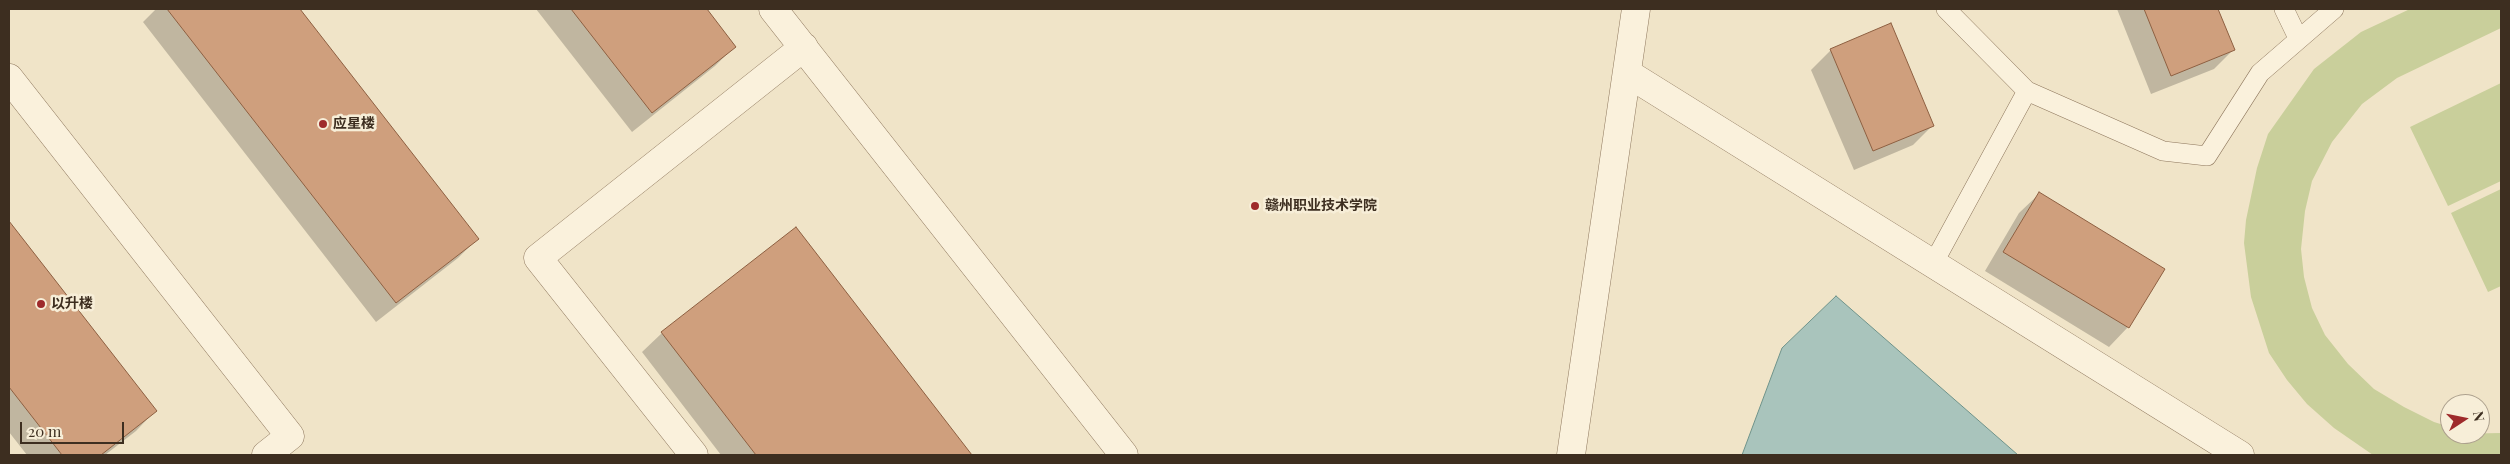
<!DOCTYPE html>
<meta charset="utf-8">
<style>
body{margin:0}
#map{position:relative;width:2510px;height:464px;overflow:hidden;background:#f0e4c8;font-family:"Playfair Display",serif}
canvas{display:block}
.frame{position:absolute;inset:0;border:10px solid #3d2e20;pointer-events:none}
.north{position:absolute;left:2440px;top:394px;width:50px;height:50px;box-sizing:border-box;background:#f7eed8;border:1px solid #ada18e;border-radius:50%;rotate:79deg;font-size:14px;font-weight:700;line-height:20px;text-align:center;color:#3d2e20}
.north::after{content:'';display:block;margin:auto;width:18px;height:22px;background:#9e2a2b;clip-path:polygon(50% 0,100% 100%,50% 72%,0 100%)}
.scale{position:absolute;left:20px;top:422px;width:104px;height:22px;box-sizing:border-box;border:2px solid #3d2e20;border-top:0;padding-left:6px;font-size:15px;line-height:18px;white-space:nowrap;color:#3d2e20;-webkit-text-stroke:4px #f7eed8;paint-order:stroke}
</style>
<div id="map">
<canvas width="2510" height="464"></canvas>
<div class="frame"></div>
<div class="north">N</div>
<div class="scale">20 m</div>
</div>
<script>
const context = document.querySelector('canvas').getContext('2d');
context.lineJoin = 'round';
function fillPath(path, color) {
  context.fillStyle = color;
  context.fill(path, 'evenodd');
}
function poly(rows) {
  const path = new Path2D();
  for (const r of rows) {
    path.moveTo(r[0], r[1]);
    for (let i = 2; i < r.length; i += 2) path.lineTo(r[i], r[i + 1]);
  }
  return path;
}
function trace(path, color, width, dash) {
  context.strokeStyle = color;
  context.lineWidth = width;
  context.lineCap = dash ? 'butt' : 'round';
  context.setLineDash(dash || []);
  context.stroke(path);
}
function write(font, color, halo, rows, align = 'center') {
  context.font = font + ' "Playfair Display","Noto Sans SC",serif';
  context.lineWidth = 5;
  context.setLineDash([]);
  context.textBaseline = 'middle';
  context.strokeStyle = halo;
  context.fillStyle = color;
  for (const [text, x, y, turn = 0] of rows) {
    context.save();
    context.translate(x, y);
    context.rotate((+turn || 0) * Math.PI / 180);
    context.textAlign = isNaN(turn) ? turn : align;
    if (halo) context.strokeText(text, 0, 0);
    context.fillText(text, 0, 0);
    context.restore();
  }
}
const green = poly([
 [2410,9,2501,9,2501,28,2397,78,2362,104,2332,142,2312,181,2305,211,2301,249,2304,277,2312,308,2325,335,2348,364,2374,389,2404,407,2434,422,2450,427,2450,434,2501,433,2501,455,2373,455,2334,428,2307,404,2287,380,2269,353,2251,297,2244,243,2246,220,2257,168,2268,134,2314,69,2361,32],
 [2501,83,2501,181,2448,206,2410,127],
 [2501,189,2501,286,2488,292,2451,213]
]);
const water = poly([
 [1836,296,2018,455,1742,455,1782,348,1836,296]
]);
const shadow = poly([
 [156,9,298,9,477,239,458,258,376,322,143,22],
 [536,9,705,9,735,46,715,66,632,132],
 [2117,9,2217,9,2233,50,2214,69,2151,94],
 [1831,50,1933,125,1913,145,1854,170,1811,70],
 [2039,194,2128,327,2109,347,1985,271,2019,213],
 [9,223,155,411,136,431,105,455,27,455,9,432],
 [796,229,971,455,721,455,642,352,662,333]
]);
const building = poly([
 [167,9,300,9,479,239,396,303,167,9],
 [571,9,707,9,736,47,652,113,571,9],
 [2144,9,2218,9,2235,50,2171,76,2144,9],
 [1891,23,1934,126,1873,151,1830,49,1891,23],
 [2039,192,2165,269,2129,328,2003,252,2039,192],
 [9,221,157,411,101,455,62,455,9,387,9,221],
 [796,227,972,455,756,455,661,332,796,227]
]);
const service = poly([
 [1946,9,2027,91,2163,151,2207,156,2260,73,2334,9],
 [2284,9,2298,38],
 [1933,264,2027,91]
]);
const minor = poly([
 [773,9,1124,455],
 [1627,73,2240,455],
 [9,78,290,436,266,455],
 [694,455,538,258,804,47],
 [1571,455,1636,9]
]);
const markers = [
 [323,124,5,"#9e2a2b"],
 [1255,206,5,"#9e2a2b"],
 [41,304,5,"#9e2a2b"]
];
const poiNames = [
 ["应星楼",333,124],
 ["赣州职业技术学院",1265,206],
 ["以升楼",51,304]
];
fillPath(green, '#c9cf9b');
fillPath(water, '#a9c4bc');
trace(water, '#6f938a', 1);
fillPath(shadow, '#0003');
fillPath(building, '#cf9f7d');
trace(building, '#8d5f41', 1);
trace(service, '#8d765c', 20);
trace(minor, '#8d765c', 29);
trace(service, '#faf1dc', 19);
trace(minor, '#faf1dc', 28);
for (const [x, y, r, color] of markers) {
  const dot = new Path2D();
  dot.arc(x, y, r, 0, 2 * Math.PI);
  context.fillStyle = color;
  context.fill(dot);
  trace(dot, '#f7eed8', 2);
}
write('bold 14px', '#3d2e20', '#f7eed8', poiNames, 'left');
</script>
